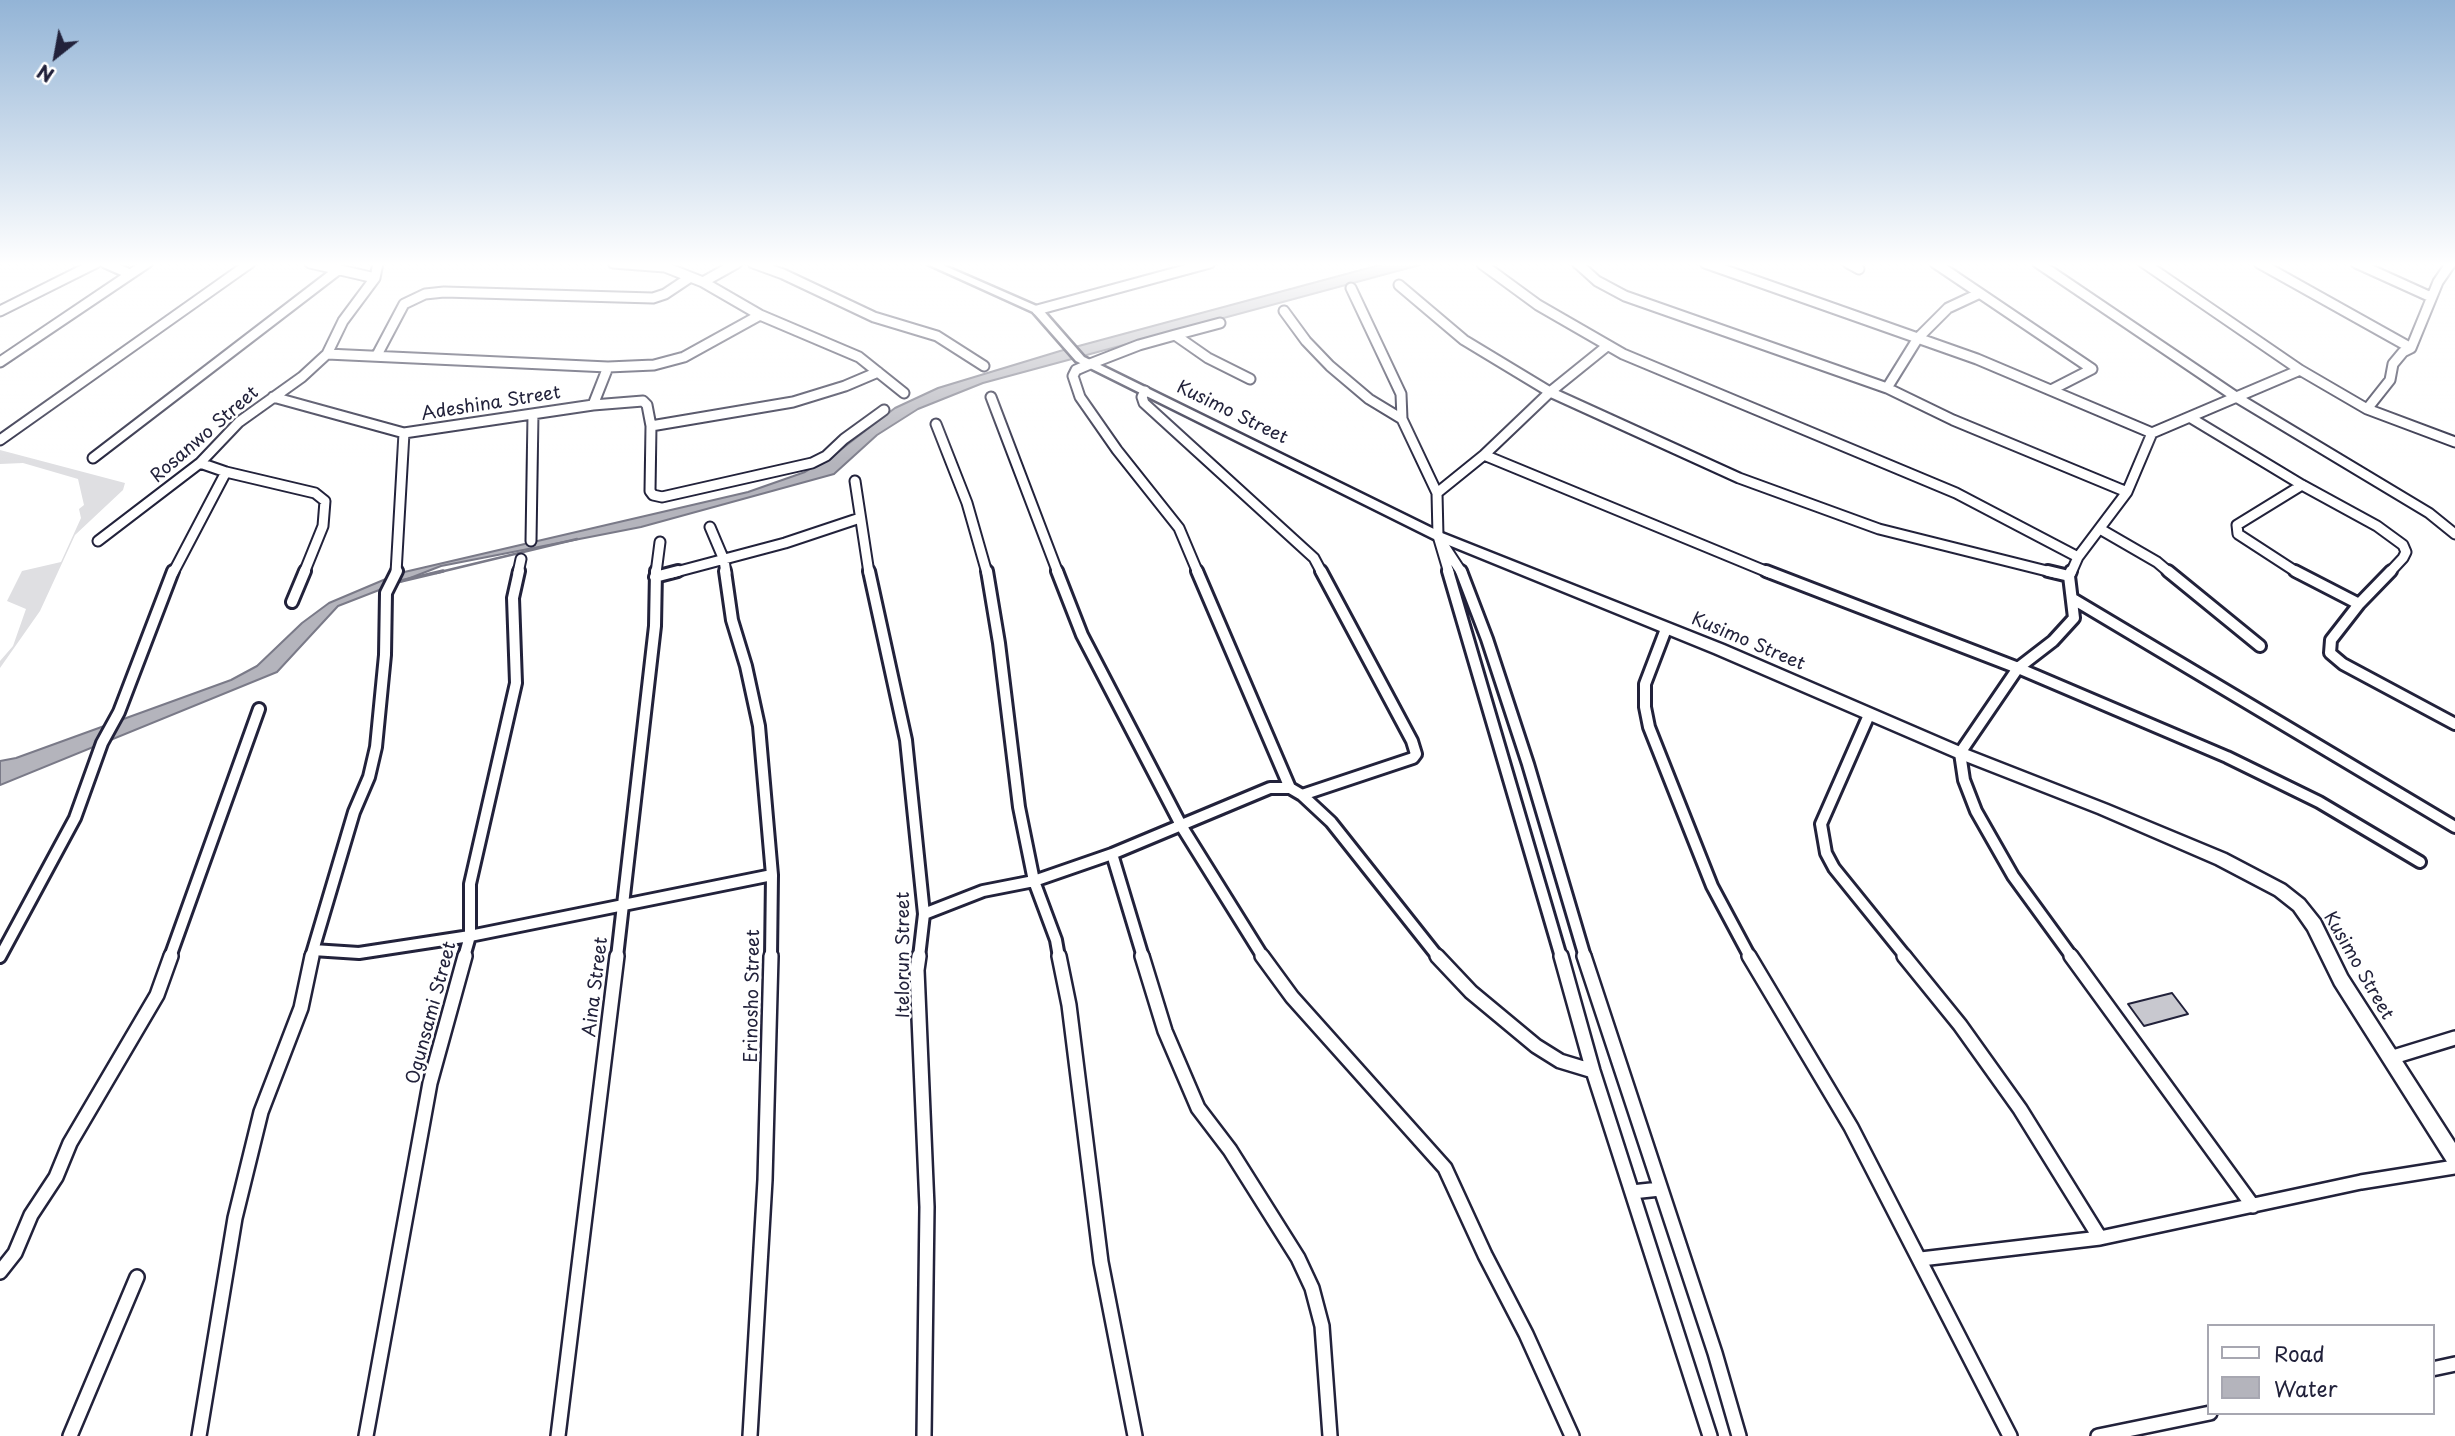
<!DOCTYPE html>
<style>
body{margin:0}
#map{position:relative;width:2455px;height:1436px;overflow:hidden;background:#fff;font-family:"Playpen Sans",sans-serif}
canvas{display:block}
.legend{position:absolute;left:2207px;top:1324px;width:228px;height:91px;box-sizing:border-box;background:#fff;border:2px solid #a7a7b1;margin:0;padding:9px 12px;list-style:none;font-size:21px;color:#22223b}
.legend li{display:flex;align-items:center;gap:14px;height:35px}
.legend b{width:35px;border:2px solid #a7a7b1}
.north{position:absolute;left:21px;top:21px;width:70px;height:70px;-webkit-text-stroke:5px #fff;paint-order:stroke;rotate:211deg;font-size:19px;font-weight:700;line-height:28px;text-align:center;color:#22223b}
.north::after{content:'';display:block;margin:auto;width:24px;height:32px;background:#22223b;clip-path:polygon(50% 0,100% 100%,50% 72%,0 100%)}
</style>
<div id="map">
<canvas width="2455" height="1436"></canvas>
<ul class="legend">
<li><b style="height:9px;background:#fff"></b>Road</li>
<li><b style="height:19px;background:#b4b4bc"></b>Water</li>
</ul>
<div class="north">N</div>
</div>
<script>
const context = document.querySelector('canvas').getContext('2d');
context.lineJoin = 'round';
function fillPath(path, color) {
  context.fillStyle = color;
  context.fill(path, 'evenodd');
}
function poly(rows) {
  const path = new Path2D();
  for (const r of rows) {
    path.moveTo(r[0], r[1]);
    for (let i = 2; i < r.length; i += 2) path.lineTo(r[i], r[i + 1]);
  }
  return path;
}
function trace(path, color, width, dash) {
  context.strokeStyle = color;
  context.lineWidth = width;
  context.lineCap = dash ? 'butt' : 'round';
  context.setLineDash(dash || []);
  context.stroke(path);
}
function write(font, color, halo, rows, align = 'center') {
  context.font = font + ' "Playpen Sans",sans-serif';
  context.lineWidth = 5;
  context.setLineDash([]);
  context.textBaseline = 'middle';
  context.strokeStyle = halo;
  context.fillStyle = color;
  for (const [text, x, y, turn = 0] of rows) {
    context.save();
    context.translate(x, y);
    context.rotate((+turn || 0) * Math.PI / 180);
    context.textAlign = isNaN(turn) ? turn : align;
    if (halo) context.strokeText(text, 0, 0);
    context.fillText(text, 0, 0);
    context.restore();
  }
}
const green = poly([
 [0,450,125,483,123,490,75,535,40,611,0,668,0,661,13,646,26,609,7,601,22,571,61,562,81,518,79,509,84,505,78,479,23,463,0,464]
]);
const water = poly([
 [1387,263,1427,263,983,383,918,409,877,435,834,474,641,527,441,566,338,606,277,672,0,785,0,761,16,758,231,680,257,666,302,623,329,603,400,573,748,492,805,472,835,454,895,408,938,388,1060,351,1387,263]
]);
const streamFar1 = poly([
 [436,573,577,539]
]);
const stream = poly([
 [401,581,443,571]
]);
const building = poly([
 [2172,993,2188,1014,2144,1026,2128,1004,2172,993]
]);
const minorFar2 = poly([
 [105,263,130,274],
 [310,263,375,278],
 [613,263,665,267,703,282,760,315,859,357,904,393],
 [753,263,783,274,874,317,937,336,984,366],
 [1577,263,1597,281,1625,296,1887,388,1953,420,2127,492],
 [1705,263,1977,359,2152,433],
 [1848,263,1859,269],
 [1935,263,2092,369,2051,390],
 [2038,263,2236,397,2429,513,2455,534],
 [2144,263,2300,370,2367,409,2455,442],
 [2259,263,2411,348],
 [2356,263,2431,297],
 [1482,264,1538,305,1623,354,1956,493,2078,557],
 [703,282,737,263],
 [1399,285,1464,340,1550,392,1739,478,1879,529,2055,573],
 [1351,288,1401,394,1402,419,1437,493,1438,536,1449,573],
 [1037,310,1210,263],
 [0,311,96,263],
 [1284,311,1306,341,1330,366,1369,399,1402,419],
 [1175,335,1220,323],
 [327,354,608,367,654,365,684,357,760,315],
 [377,355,404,304,425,294,444,292,653,298,665,294,689,278],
 [0,362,147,263],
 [1887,388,1918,338,1948,308,1978,294],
 [1145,391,1142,397,1144,403,1314,558,1322,573],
 [273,397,404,433,593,405,643,401,647,405,651,426,650,491,653,495,662,497,812,463,826,456,844,439,884,410],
 [991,397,1058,573],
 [593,405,608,367],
 [2367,409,2390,380,2393,364,2403,352,2411,348,2438,282,2451,263],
 [2191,418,2302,485,2377,526,2403,545,2406,552,2403,558,2389,573],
 [936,424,967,503,987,573],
 [651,426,793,402,845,386,878,372],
 [0,440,250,263],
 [1484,455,1770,573],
 [93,458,338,270],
 [200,463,226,472,315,493,325,501,323,526,304,573],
 [855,481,869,573],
 [1437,493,1484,455,1550,392,1607,346],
 [710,527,724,560,726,573],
 [2100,529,2157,562,2170,573],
 [98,541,200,463,239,422,302,377,327,354,343,321,375,278,378,263],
 [531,541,533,414],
 [1443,544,1462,573],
 [173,573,226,472],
 [396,573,404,433],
 [518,573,521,559],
 [656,573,660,542],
 [672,573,785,543,860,518],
 [1198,573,1179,528,1117,450,1080,397,1073,376,1076,370,1090,364,1139,345,1175,335,1208,358,1250,379],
 [2071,573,2078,557,2127,492,2152,433,2300,370],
 [2298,573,2238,534,2237,525,2302,485]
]);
const minorFar1 = poly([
 [725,571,732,620,746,666,759,726,772,875,771,957],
 [869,571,906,740,924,914,919,957],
 [987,571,999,643,1019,807,1034,881,1056,940,1059,957],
 [1057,571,1082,635,1182,827,1263,957],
 [1197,571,1290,788,1302,795,1331,822,1438,957],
 [1448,571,1561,957],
 [1461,571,1487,639,1528,764,1585,957],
 [1766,571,2018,668,2227,757,2319,802,2420,862],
 [2048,571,2069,576],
 [2071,571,2069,576,2074,618,2053,641,2018,668,1960,753,1964,780,1976,811,2013,876,2072,957],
 [2168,571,2260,646],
 [2295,571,2359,604],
 [2391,571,2359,604,2331,640,2330,653,2343,664,2455,724],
 [655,577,678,571],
 [2073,599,2455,827],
 [292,602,305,571],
 [1666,629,1645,684,1645,707,1649,727,1712,886,1750,957],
 [1869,715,1821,824,1826,853,1834,868,1906,957],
 [1302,795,1413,758,1416,754,1412,741,1321,571],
 [1112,854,1143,957],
 [924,914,983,891,1034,881,1112,854,1270,788,1290,788],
 [313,950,359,953,470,936,772,875],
 [0,957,75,818,102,743,119,712,173,571],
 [170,957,259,709],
 [311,957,354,812,369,777,376,747,385,655,386,593,397,571],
 [464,957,470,936,470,884,516,683,513,598,519,571],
 [617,957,655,626,656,571]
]);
const minor = poly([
 [919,956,917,970,927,1207,924,1436],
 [1059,956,1069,1005,1101,1262,1135,1436],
 [1142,956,1165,1031,1198,1108,1230,1150,1298,1258,1312,1288,1322,1326,1330,1436],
 [1262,956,1292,997,1445,1168,1485,1255,1526,1334,1572,1436],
 [1437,956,1471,992,1536,1046,1560,1061,1593,1071],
 [1561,956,1593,1071,1710,1436],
 [1584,956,1715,1353,1739,1436],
 [1749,956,1851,1127,2010,1436],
 [1904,956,1960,1025,2020,1109,2100,1238],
 [2071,956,2253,1206],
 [2390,1058,2455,1038],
 [1632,1192,1660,1189],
 [1921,1259,2100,1238,2361,1182,2455,1167],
 [0,1272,15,1253,31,1215,56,1177,70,1143,157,995,171,956],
 [2432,1369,2455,1364],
 [70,1436,137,1277],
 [199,1436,235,1218,261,1112,301,1008,312,956],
 [366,1436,430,1083,465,956],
 [558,1436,617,956],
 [750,1436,765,1180,771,956],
 [2098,1436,2210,1413]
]);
const tertiary = poly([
 [925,263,938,263,1041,308,1084,357,1442,533,1724,645,1965,749,2108,805,2226,854,2285,885,2304,900,2320,920,2347,975,2455,1143,2455,1168,2449,1165,2335,985,2308,930,2294,910,2275,895,2216,864,2098,813,1955,757,1714,653,1434,539,1076,361,1033,312,925,263]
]);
const streetNames = [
 ["Adeshina Street",491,404,-9],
 ["Kusimo Street",1232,413,26],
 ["Rosanwo Street",205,435,-41],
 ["Kusimo Street",1748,642,23],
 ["Itelorun Street",904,955,-90],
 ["Kusimo Street",2358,966,60],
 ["Aina Street",596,987,-83],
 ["Erinosho Street",753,996,-89],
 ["Ogunsami Street",432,1013,-75]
];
fillPath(green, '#dfdfe2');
fillPath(water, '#b4b4bc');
trace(water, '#7a7a88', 2);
trace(streamFar1, '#7a7a88', 2.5);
trace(stream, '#7a7a88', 3.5);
fillPath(building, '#c8c8cf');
trace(building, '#22223b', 2);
trace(minorFar2, '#22223b', 13);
trace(minorFar1, '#22223b', 16);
trace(minor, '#22223b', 18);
trace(tertiary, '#22223b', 5);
trace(minorFar2, '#fff', 9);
trace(minorFar1, '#fff', 10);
trace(minor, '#fff', 13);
fillPath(tertiary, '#fff');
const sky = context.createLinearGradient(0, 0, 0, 464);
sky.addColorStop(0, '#93b4d6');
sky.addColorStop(0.57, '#fff');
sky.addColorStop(1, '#ffffff00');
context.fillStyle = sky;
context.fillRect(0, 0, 2455, 464);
write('18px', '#22223b', '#fff', streetNames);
</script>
